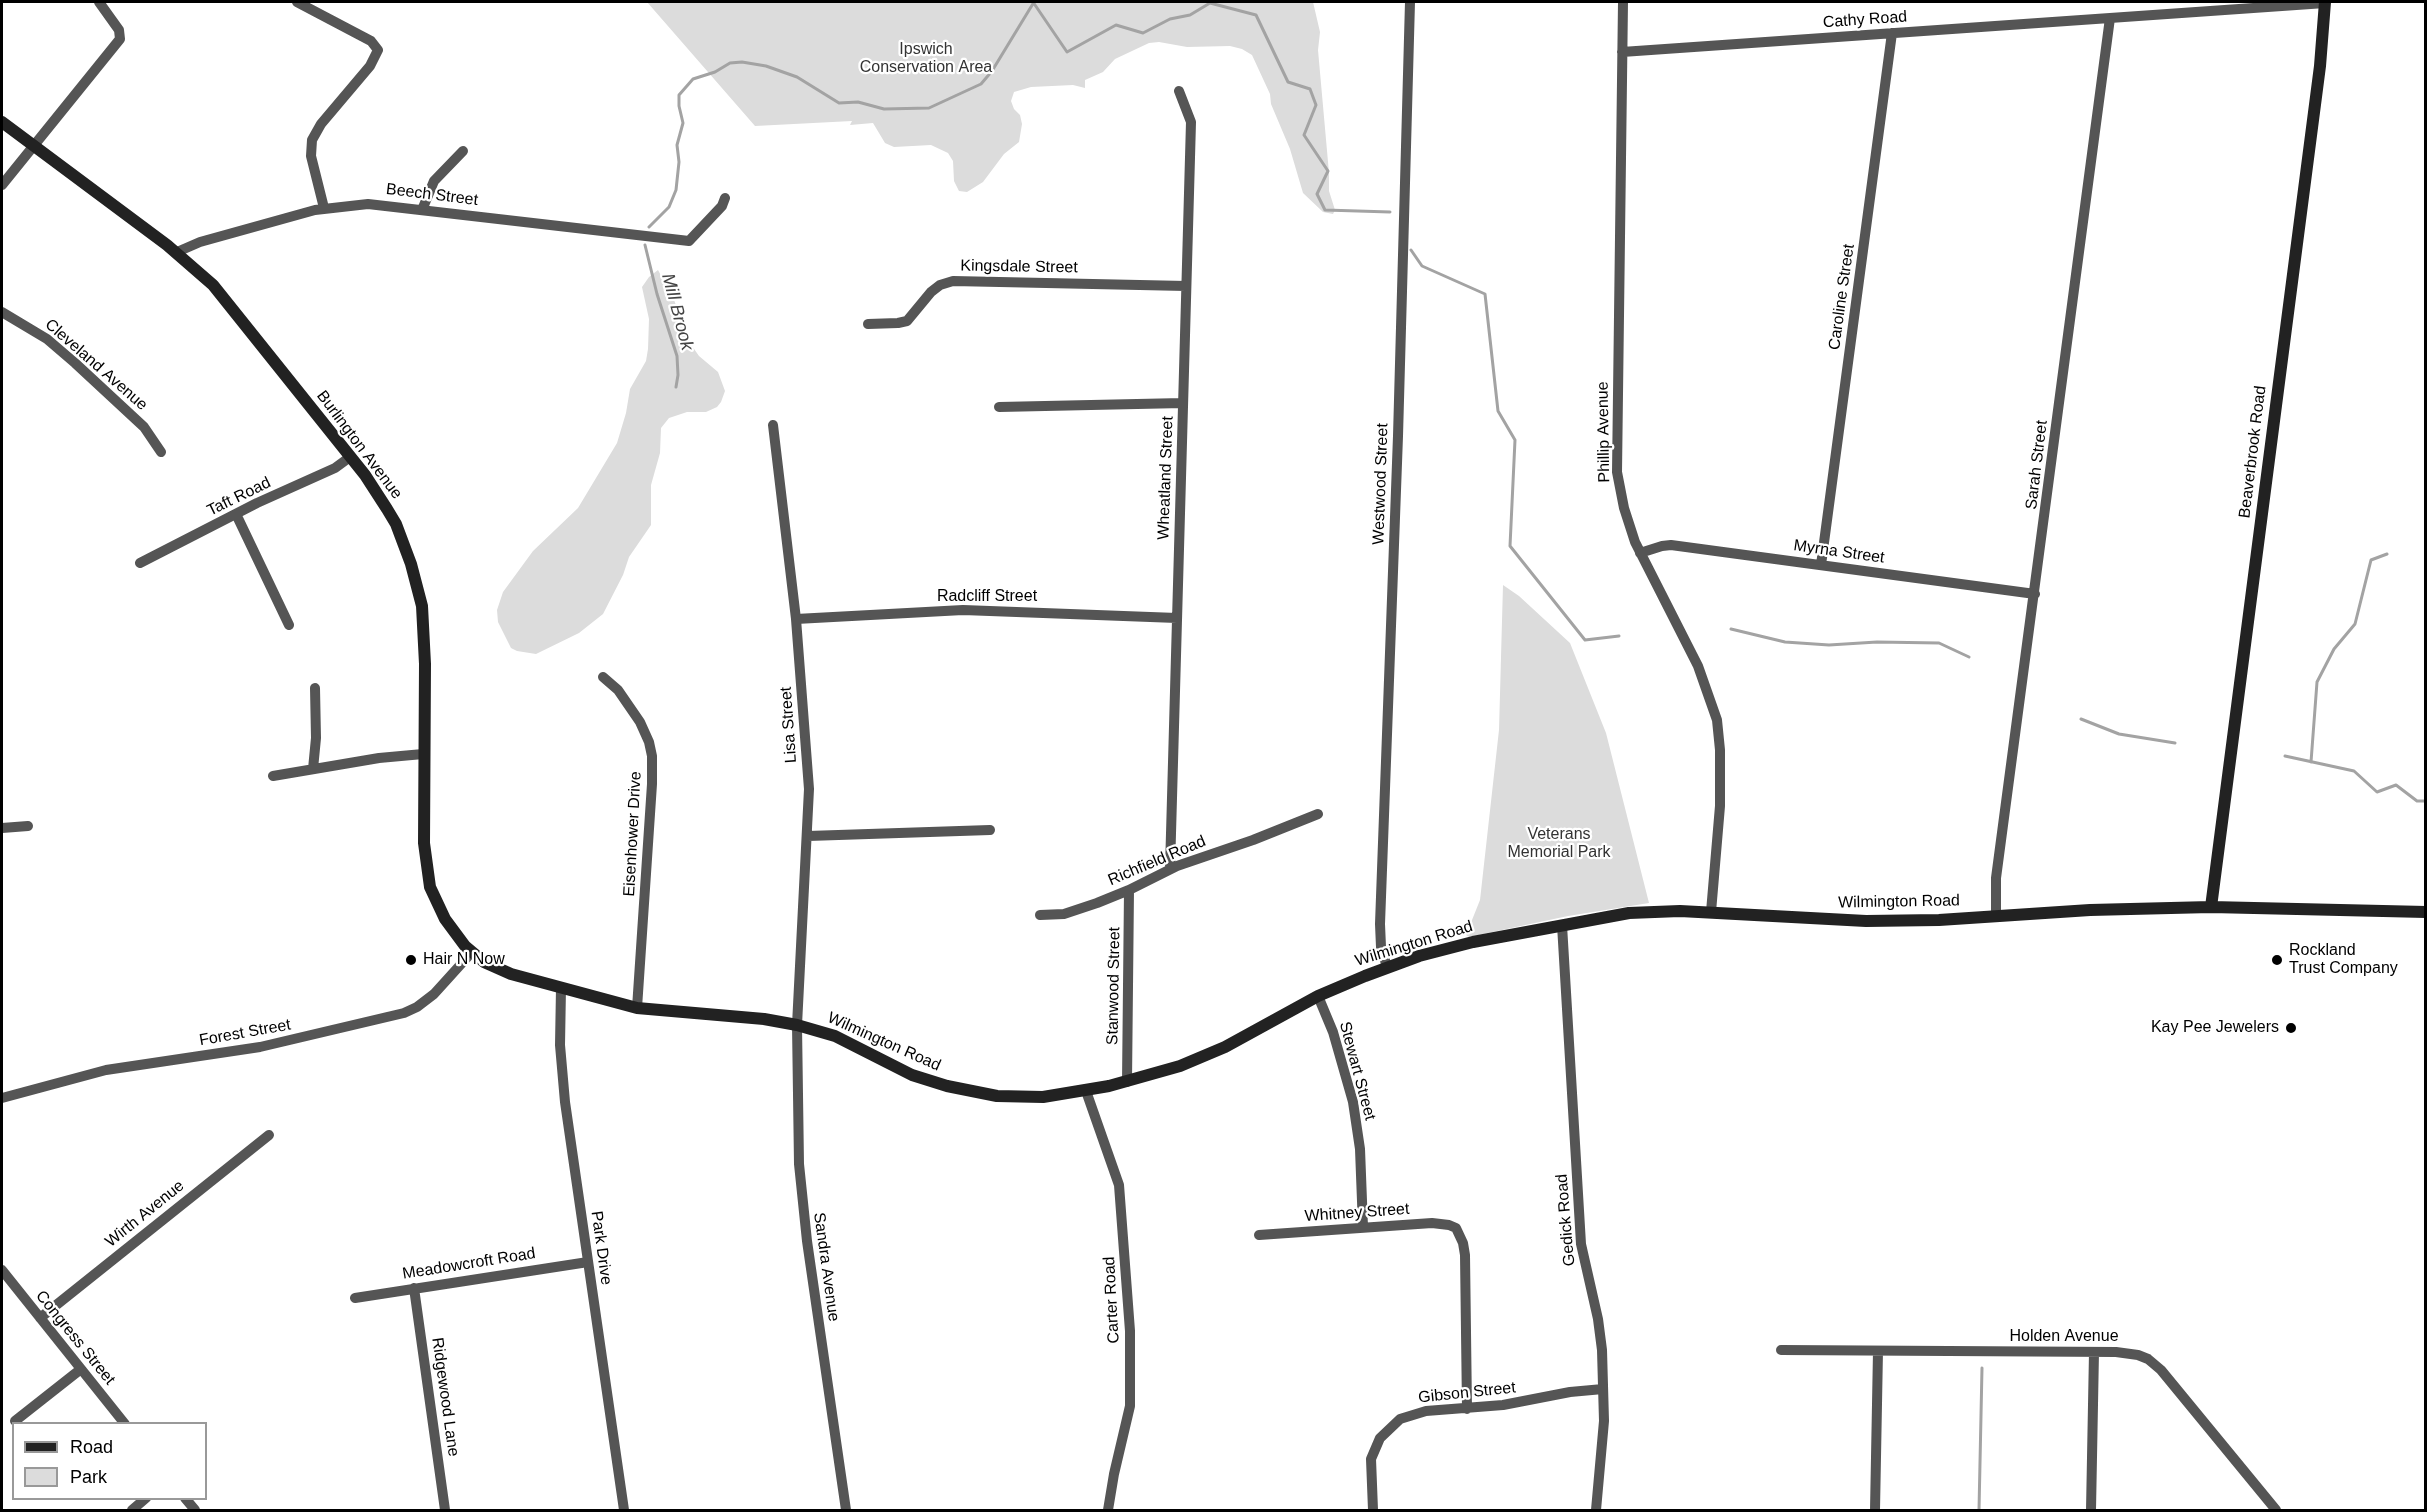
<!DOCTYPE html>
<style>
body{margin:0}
#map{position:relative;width:2427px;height:1512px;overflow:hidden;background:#fff;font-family:Helvetica,sans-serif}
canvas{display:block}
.frame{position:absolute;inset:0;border:3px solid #000;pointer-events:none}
.legend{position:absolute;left:12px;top:1422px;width:195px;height:78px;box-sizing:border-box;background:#fff;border:2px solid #999;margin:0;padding:8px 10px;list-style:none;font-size:18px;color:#000}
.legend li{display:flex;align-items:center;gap:12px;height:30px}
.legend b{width:30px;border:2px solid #999}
</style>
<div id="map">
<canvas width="2427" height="1512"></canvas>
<div class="frame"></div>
<ul class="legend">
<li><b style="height:8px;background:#222"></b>Road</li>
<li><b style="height:16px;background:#dcdcdc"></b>Park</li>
</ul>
</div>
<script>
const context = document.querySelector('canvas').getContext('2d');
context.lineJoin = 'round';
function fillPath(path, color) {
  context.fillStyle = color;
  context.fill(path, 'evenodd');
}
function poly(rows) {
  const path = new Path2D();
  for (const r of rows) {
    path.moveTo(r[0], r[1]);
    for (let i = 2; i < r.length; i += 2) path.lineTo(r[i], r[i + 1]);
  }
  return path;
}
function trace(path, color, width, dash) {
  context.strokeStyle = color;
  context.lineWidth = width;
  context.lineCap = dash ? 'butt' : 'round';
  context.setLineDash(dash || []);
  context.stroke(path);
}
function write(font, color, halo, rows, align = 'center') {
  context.font = font + ' Helvetica,sans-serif';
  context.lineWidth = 4.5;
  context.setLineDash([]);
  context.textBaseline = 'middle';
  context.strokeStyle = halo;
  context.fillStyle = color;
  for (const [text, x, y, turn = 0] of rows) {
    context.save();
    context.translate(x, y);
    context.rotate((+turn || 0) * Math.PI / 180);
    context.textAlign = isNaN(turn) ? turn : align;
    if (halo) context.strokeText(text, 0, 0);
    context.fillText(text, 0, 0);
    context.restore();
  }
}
const green = poly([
 [647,2,1313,2,1320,32,1318,50,1329,173,1329,191,1335,210,1333,214,1323,212,1303,193,1290,149,1271,104,1270,94,1252,55,1242,49,1230,46,1187,47,1159,42,1149,43,1115,59,1103,72,1085,80,1085,88,1073,85,1031,87,1014,92,1011,101,1014,109,1020,115,1022,124,1019,142,1004,154,983,182,967,192,959,191,954,181,953,161,948,153,931,145,894,147,885,143,873,123,850,125,852,121,755,126],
 [658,270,674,300,692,346,699,356,718,372,725,391,721,402,717,407,706,412,687,412,669,418,661,428,660,453,651,485,651,525,629,557,623,575,603,614,579,633,536,654,517,651,511,648,498,622,497,610,503,592,533,551,578,508,617,443,626,413,630,389,646,361,648,349,649,319,642,287,649,277],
 [1503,585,1519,596,1570,643,1606,733,1649,903,1568,916,1469,937,1466,935,1480,900,1499,730]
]);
const stream = poly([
 [1033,2,1067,52,1116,25,1143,33,1170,19,1190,15,1210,3,1256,15,1288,82,1310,89,1316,105,1304,135,1328,171,1317,194,1325,210,1390,212],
 [649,227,669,207,676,190,679,162,677,145,683,123,679,106,679,95,693,79,715,72,730,63,742,62,766,66,797,77,839,103,858,102,884,109,929,108,981,84,992,71,1034,2],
 [645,245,657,294,677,356,678,375,676,387],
 [1411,250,1422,266,1485,294,1498,411,1515,440,1510,546,1585,640,1619,636],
 [1731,629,1785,642,1829,645,1877,642,1939,643,1969,657],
 [2081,719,2119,734,2175,743],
 [2285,756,2354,771,2377,792,2396,785,2417,801,2426,801],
 [2311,762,2317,682,2334,649,2355,624,2371,560,2387,554],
 [1979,1510,1982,1368]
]);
const street = poly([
 [297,2,371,41,378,50,370,66,321,124,312,140,311,156,324,208],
 [1623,2,1617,472,1624,508,1635,542,1698,666,1717,720,1720,750,1720,806,1711,912],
 [1622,52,2325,3],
 [2,185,120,39,119,30,99,2],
 [422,210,434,181,463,151],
 [177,252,200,242,315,210,368,204,689,241,722,206,725,198],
 [2,312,47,339,75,363,144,427,161,452],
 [868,324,898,323,907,321,931,292,940,285,953,281,1186,286],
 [999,407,1183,403],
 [773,425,796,619,809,789,797,1025,799,1164,807,1241,846,1510],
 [236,514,289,625],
 [1640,553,1662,546,1671,545,2035,594],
 [140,563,257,503,335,468,350,457],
 [1821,565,1892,33],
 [796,619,963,610,1177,618],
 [603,677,618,690,640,722,649,742,652,756,652,784,637,1008],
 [313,769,316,738,315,688],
 [273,776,379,758,423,754],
 [2,828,28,826],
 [808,836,990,830],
 [1170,869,1191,122,1179,91],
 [1040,915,1064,914,1097,903,1129,890,1177,866,1253,840,1318,814],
 [1996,916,1996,878,2110,18],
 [1562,925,1581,1244,1598,1319,1602,1350,1604,1421,1596,1510],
 [1387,967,1381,947,1380,924,1398,436,1410,2],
 [561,988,560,1045,565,1102,624,1510],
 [1318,996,1333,1032,1353,1102,1360,1149,1363,1227],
 [1127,1082,1129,890],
 [1086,1091,1119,1185,1130,1331,1130,1406,1114,1474,1108,1510],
 [2,1098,106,1070,260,1047,404,1013,417,1007,434,994,472,952],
 [1259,1235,1432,1223,1449,1225,1456,1228,1463,1243,1465,1255,1467,1409],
 [2,1270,125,1424],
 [414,1288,445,1510],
 [355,1298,588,1262],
 [40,1318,269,1135],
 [1781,1350,2116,1352,2138,1355,2148,1359,2161,1370,2276,1510],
 [15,1421,81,1369],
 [185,1498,195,1510],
 [132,1510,146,1498],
 [1373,1510,1371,1459,1380,1438,1400,1419,1426,1411,1503,1405,1570,1392,1603,1389],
 [1875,1510,1878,1351],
 [2091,1510,2094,1352]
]);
const secondary = poly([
 [2,122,167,245,213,285,365,475,387,509,396,524,411,564,422,606,425,664,424,843,430,887,445,919,465,946,484,962,511,974,637,1008,764,1019,797,1025,835,1036,912,1075,947,1086,997,1096,1043,1097,1109,1086,1180,1066,1225,1047,1318,996,1365,976,1419,956,1473,942,1629,913,1680,911,1866,921,1939,920,2090,910,2211,907,2426,912],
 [2211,907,2320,66,2325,2]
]);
const markers = [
 [411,960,6,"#000"],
 [2277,960,6,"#000"],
 [2291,1028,6,"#000"]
];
const streetNames = [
 ["Cathy Road",1865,20,-4],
 ["Beech Street",432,195,7],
 ["Kingsdale Street",1019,267,1],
 ["Caroline Street",1842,297,-82],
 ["Cleveland Avenue",96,365,41],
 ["Phillip Avenue",1604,432,-91],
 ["Burlington Avenue",359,445,53],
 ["Beaverbrook Road",2253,452,-83],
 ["Sarah Street",2037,465,-83],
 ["Wheatland Street",1166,478,-88],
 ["Westwood Street",1381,484,-88],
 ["Taft Road",239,497,-26],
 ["Myrna Street",1839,552,8],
 ["Radcliff Street",987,597],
 ["Lisa Street",789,725,-94],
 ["Eisenhower Drive",633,834,-87],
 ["Richfield Road",1157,861,-23],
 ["Wilmington Road",1899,902,-1],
 ["Wilmington Road",1414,944,-17],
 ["Stanwood Street",1114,986,-89],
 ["Forest Street",245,1033,-10],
 ["Wilmington Road",884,1042,24],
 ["Stewart Street",1357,1071,75],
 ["Whitney Street",1357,1213,-4],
 ["Wirth Avenue",145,1214,-39],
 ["Gedick Road",1566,1220,-95],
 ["Park Drive",601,1248,82],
 ["Meadowcroft Road",469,1264,-9],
 ["Sandra Avenue",826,1267,82],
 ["Carter Road",1112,1300,-93],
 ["Holden Avenue",2064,1337],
 ["Congress Street",75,1338,51],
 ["Gibson Street",1467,1393,-6],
 ["Ridgewood Lane",445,1397,82]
];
const parkNames = [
 ["Ipswich",926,50],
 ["Conservation Area",926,68],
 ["Veterans",1559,835],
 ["Memorial Park",1559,853]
];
const poiNames = [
 ["Rockland",2289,951],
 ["Trust Company",2289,969],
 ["Hair N Now",423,960],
 ["Kay Pee Jewelers",2279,1028,"right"]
];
const waterNames = [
 ["Mill Brook",677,312,75]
];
fillPath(green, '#dcdcdc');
trace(stream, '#a3a3a3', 3);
trace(street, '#555', 10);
trace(secondary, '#222', 12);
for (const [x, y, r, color] of markers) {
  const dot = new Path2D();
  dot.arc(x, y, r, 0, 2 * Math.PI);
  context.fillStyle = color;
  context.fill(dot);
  trace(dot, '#fff', 2);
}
write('16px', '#000', '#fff', streetNames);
write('16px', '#333', '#fff', parkNames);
write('16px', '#000', '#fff', poiNames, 'left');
write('italic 18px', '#444', '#fff', waterNames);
</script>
